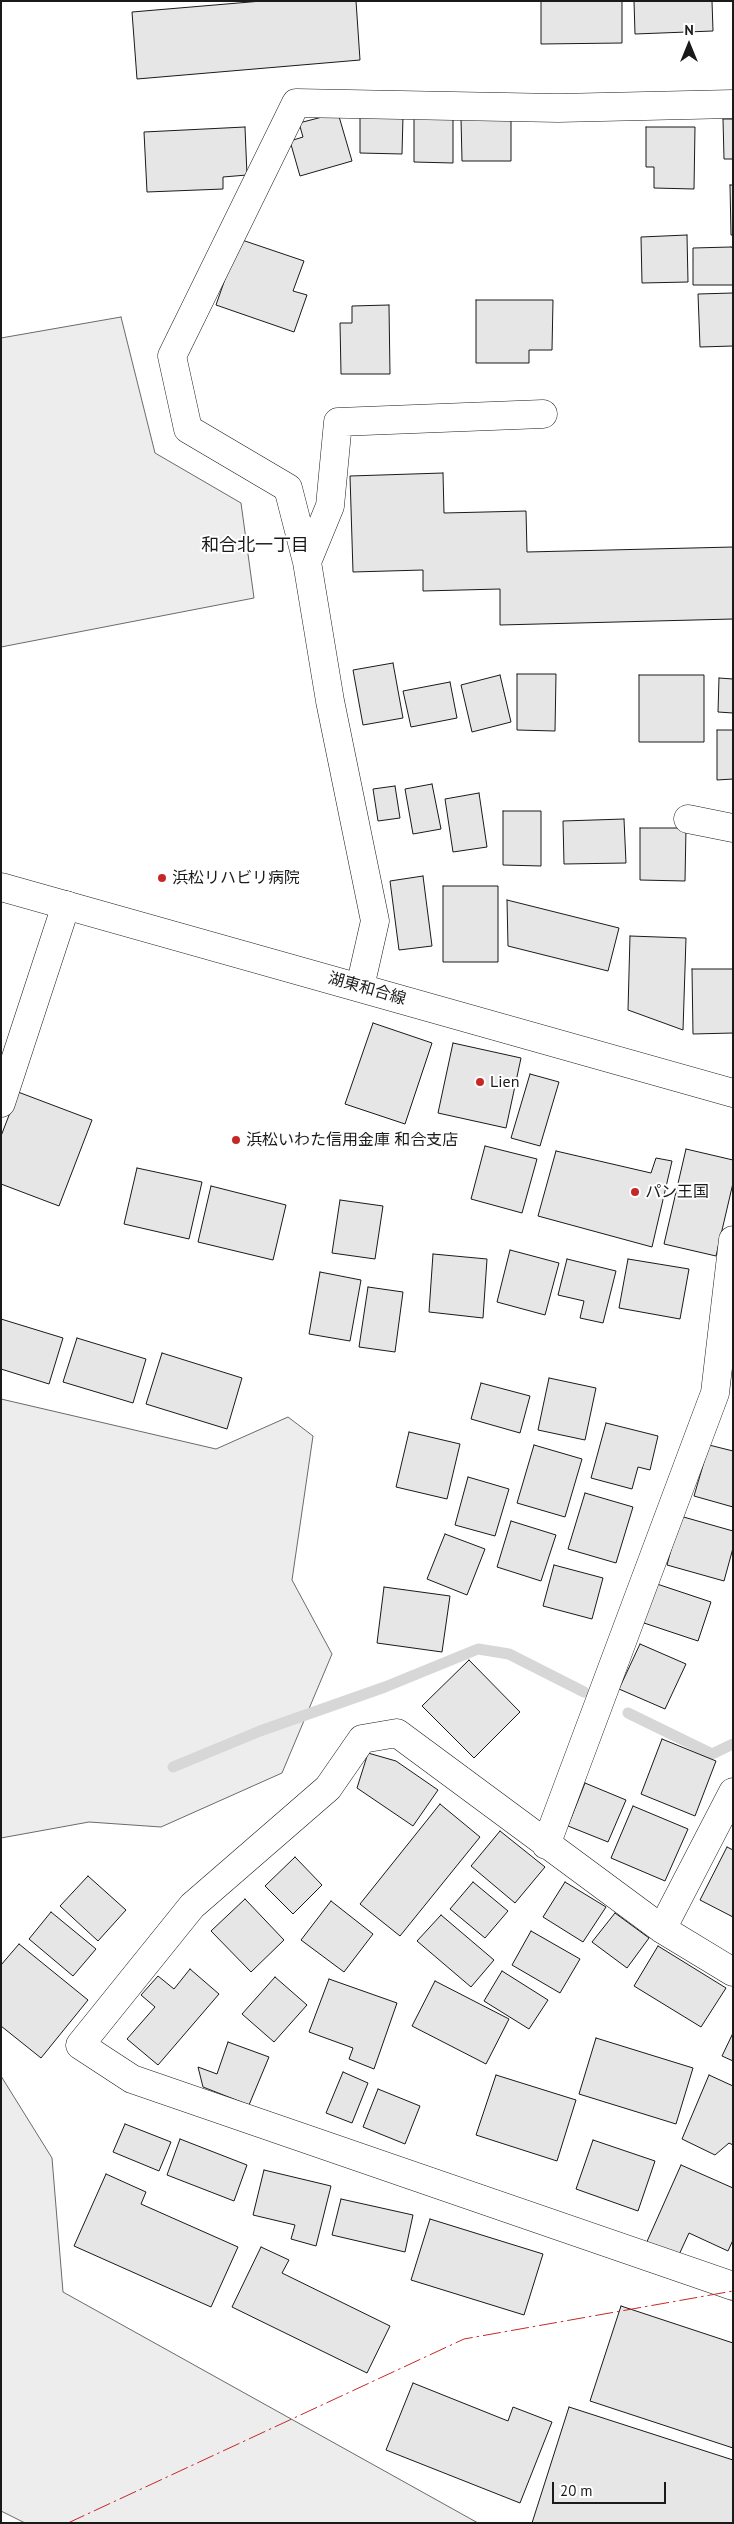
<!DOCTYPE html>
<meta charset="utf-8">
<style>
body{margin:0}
#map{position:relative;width:734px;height:2524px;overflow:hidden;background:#fff;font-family:"PT Sans",sans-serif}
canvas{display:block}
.frame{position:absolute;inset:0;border:2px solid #1a1a1a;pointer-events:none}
.north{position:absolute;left:664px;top:20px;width:50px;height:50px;-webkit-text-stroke:4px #fff;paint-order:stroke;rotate:0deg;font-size:14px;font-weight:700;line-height:20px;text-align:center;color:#1a1a1a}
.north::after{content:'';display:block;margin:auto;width:18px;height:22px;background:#1a1a1a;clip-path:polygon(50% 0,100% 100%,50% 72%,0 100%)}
.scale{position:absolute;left:552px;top:2482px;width:114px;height:22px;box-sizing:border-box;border:2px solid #1a1a1a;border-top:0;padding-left:6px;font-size:15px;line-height:18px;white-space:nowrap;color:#1a1a1a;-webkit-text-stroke:4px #fff;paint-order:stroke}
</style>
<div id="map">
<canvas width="734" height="2524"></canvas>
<div class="frame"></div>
<div class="north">N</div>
<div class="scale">20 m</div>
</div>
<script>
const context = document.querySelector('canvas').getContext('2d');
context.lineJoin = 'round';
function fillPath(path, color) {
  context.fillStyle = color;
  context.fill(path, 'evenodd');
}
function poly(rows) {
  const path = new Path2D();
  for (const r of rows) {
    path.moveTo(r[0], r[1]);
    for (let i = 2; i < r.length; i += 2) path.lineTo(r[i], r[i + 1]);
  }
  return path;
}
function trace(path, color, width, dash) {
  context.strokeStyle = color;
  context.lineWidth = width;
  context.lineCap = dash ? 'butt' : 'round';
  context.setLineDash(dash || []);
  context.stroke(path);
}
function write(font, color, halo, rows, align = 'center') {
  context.font = font + ' "PT Sans","Noto Sans JP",sans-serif';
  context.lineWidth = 4;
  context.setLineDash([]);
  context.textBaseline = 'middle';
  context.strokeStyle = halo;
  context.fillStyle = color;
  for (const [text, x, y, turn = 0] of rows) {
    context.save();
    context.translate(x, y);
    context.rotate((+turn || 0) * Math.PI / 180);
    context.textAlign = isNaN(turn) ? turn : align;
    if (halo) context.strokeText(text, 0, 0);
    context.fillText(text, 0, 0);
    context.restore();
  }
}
const built = poly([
 [121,317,155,453,241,503,254,598,1,647,1,338,121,317],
 [1,1399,216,1449,288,1417,313,1436,292,1580,332,1654,282,1773,161,1827,89,1822,1,1838,1,1399],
 [1,2076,52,2158,63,2292,478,2523,25,2523,1,2511,1,2076]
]);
const stream = poly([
 [628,1713,712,1754,733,1744],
 [173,1767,260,1731,385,1687,478,1649,509,1654,584,1692]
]);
const building = poly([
 [262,1,356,1,360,60,137,79,132,12,262,1],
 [541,1,622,1,622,43,541,44,541,1],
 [634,1,712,1,713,31,635,34,634,1],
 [338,113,352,161,300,176,290,141,303,137,299,123,338,113],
 [360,115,403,116,402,154,360,153,360,115],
 [414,118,453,118,453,163,414,162,414,118],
 [461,118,511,118,511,161,462,161,461,118],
 [723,119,733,119,733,159,724,159,723,119],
 [245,127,247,175,223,177,223,189,147,192,144,132,245,127],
 [646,127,695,127,694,189,654,188,654,167,646,167,646,127],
 [730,185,733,185,733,235,731,235,730,185],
 [687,235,688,282,642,283,641,237,687,235],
 [239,239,304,261,293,291,307,295,294,332,216,305,239,239],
 [731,247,733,248,733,285,693,285,693,248,731,247],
 [733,293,733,346,700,347,698,294,733,293],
 [476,300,553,300,552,350,529,350,529,363,476,363,476,300],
 [389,305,390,374,341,374,340,323,352,323,352,306,389,305],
 [443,473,444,513,526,511,527,552,733,547,733,619,500,625,500,589,423,591,423,570,353,572,350,476,443,473],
 [393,663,403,718,363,725,353,670,393,663],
 [517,674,556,674,555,731,517,730,517,674],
 [500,675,511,722,472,732,461,685,500,675],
 [639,675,704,675,704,742,639,742,639,675],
 [719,678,733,679,733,713,718,712,719,678],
 [450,682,457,718,411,727,403,691,450,682],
 [717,730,733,730,733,779,717,780,717,730],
 [432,784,441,829,413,834,405,789,432,784],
 [395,786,400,818,378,821,373,789,395,786],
 [479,793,487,847,453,852,445,799,479,793],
 [503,811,541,811,541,866,503,865,503,811],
 [624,819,626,863,564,864,563,821,624,819],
 [640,828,686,828,685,881,640,880,640,828],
 [423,876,432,946,399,950,390,881,423,876],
 [443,886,498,886,498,962,443,962,443,886],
 [507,900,619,928,608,971,508,946,507,900],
 [630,936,686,938,683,1030,628,1010,630,936],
 [692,969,733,969,733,1033,693,1034,692,969],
 [373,1023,432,1043,405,1124,345,1104,373,1023],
 [453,1043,521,1058,506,1128,438,1113,453,1043],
 [530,1074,559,1082,540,1146,511,1138,530,1074],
 [18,1092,92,1120,59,1206,1,1184,1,1136,18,1092],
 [485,1146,537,1159,522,1213,471,1199,485,1146],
 [686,1149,733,1160,733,1183,716,1256,664,1244,686,1149],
 [556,1151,651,1173,656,1158,672,1161,652,1247,538,1216,556,1151],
 [137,1168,202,1182,189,1239,124,1224,137,1168],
 [211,1186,286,1205,273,1260,198,1242,211,1186],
 [340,1200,383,1206,375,1259,332,1253,340,1200],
 [510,1250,559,1263,545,1315,497,1302,510,1250],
 [433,1254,487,1259,483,1318,429,1312,433,1254],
 [567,1259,616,1271,603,1323,580,1318,584,1301,558,1295,567,1259],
 [628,1259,689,1269,680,1319,619,1308,628,1259],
 [320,1272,361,1280,350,1341,309,1334,320,1272],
 [368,1287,403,1292,395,1352,359,1347,368,1287],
 [1,1319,63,1338,49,1384,1,1369,1,1319],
 [77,1338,146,1359,133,1403,63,1382,77,1338],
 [162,1353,242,1378,227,1429,146,1404,162,1353],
 [549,1378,596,1388,585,1440,538,1430,549,1378],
 [481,1383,530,1396,520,1433,471,1419,481,1383],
 [606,1423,658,1436,650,1470,638,1467,632,1489,591,1478,606,1423],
 [409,1432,460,1444,447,1499,396,1487,409,1432],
 [534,1445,582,1459,565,1517,517,1503,534,1445],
 [709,1445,733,1451,733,1507,694,1496,709,1445],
 [468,1477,509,1489,495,1536,455,1525,468,1477],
 [585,1493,633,1507,616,1563,568,1549,585,1493],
 [680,1516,733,1531,733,1548,724,1581,667,1565,680,1516],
 [511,1521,556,1535,541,1581,497,1567,511,1521],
 [445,1534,485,1549,467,1595,427,1579,445,1534],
 [554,1565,603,1578,592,1619,543,1606,554,1565],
 [651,1582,711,1602,698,1641,638,1621,651,1582],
 [384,1587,450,1596,442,1652,377,1643,384,1587],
 [640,1644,686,1664,665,1709,619,1689,640,1644],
 [469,1660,520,1712,474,1758,422,1706,469,1660],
 [662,1739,716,1761,695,1816,641,1794,662,1739],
 [368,1753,396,1761,438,1790,413,1826,357,1788,368,1753],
 [585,1783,626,1800,608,1842,568,1826,585,1783],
 [440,1804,480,1837,400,1936,360,1904,440,1804],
 [633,1806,688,1829,665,1881,611,1858,633,1806],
 [500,1831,545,1867,515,1903,471,1866,500,1831],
 [727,1847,733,1850,733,1917,700,1900,727,1847],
 [295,1857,322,1885,293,1914,265,1886,295,1857],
 [88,1876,126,1910,98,1941,60,1906,88,1876],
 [473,1882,508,1911,485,1938,450,1909,473,1882],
 [565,1882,606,1907,583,1942,543,1917,565,1882],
 [245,1899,284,1940,251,1972,211,1931,245,1899],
 [331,1901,373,1934,344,1972,301,1940,331,1901],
 [51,1912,96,1949,73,1976,29,1939,51,1912],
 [615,1913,649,1938,627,1968,592,1942,615,1913],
 [441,1915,494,1960,471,1987,417,1941,441,1915],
 [531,1931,580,1959,560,1993,512,1965,531,1931],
 [19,1944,88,2000,41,2058,1,2026,1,1965,19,1944],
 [658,1946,726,1988,701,2027,634,1986,658,1946],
 [190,1969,219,1994,158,2065,127,2039,155,2007,141,1995,158,1976,174,1989,190,1969],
 [502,1971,548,2000,529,2029,484,2001,502,1971],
 [275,1977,307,2005,274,2042,242,2014,275,1977],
 [329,1979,397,2003,374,2069,349,2059,353,2048,309,2032,329,1979],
 [435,1981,509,2019,486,2064,412,2026,435,1981],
 [733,2033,733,2061,722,2056,733,2033],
 [596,2038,693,2068,676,2124,579,2094,596,2038],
 [228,2042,269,2057,249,2105,203,2087,198,2067,217,2074,228,2042],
 [343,2072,368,2083,352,2123,326,2113,343,2072],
 [496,2075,576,2100,557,2161,476,2135,496,2075],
 [709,2075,733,2086,733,2145,729,2143,715,2155,682,2139,709,2075],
 [378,2089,420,2106,405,2144,363,2127,378,2089],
 [125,2124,171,2142,159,2171,113,2152,125,2124],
 [180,2139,247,2165,234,2201,167,2175,180,2139],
 [593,2140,655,2161,638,2211,576,2189,593,2140],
 [681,2165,733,2188,733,2240,728,2251,689,2233,677,2259,645,2246,681,2165],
 [264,2170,331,2186,316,2246,291,2239,295,2225,253,2215,264,2170],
 [106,2174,146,2192,141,2204,238,2247,211,2307,74,2246,106,2174],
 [341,2199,413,2215,405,2252,332,2235,341,2199],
 [430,2219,543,2254,524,2315,411,2280,430,2219],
 [261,2247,289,2260,282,2273,390,2326,367,2373,232,2307,261,2247],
 [621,2306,733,2343,733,2448,590,2401,621,2306],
 [413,2383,508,2421,513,2407,552,2422,520,2503,386,2450,413,2383],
 [569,2407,733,2460,733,2523,532,2523,569,2407]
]);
const minor = poly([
 [307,562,330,506,338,422,543,414],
 [688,819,733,828],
 [360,987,375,921,330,701,307,562,288,488,188,429,172,356,296,103,558,108,733,104],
 [1,1103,66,905],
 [546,1845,715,1393,733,1240],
 [662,1929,733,1792],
 [733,1972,662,1929,397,1733,362,1739,328,1788,192,1906,80,2045,132,2079,733,2286]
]);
const major = poly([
 [1,887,733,1093]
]);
const power = poly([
 [68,2523,464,2339,733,2291]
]);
const markers = [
 [162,878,5,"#c62828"],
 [480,1082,5,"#c62828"],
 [236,1140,5,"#c62828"],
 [635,1192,5,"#c62828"]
];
const poiNames = [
 ["浜松リハビリ病院",172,878],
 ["Lien",490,1082],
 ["浜松いわた信用金庫 和合支店",246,1140],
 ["パン王国",645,1192]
];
const streetNames = [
 ["湖東和合線",367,989,16]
];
const neighbourhoodNames = [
 ["和合北一丁目",255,546]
];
fillPath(built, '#ededed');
trace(built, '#6a6a6a', 1);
trace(stream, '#d7d7d7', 11);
fillPath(building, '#e6e6e6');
trace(building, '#1a1a1a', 1);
trace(minor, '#1a1a1a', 29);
trace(major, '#1a1a1a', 29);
trace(minor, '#fff', 28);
trace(major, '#fff', 28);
trace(power, '#c62828', 1, [18, 4, 2.5, 4]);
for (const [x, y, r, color] of markers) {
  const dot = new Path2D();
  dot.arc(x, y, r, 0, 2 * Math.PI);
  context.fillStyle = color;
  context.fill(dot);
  trace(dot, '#fff', 2);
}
write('16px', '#1a1a1a', '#fff', poiNames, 'left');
write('16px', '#1a1a1a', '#fff', streetNames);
write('18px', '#1a1a1a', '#fff', neighbourhoodNames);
</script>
